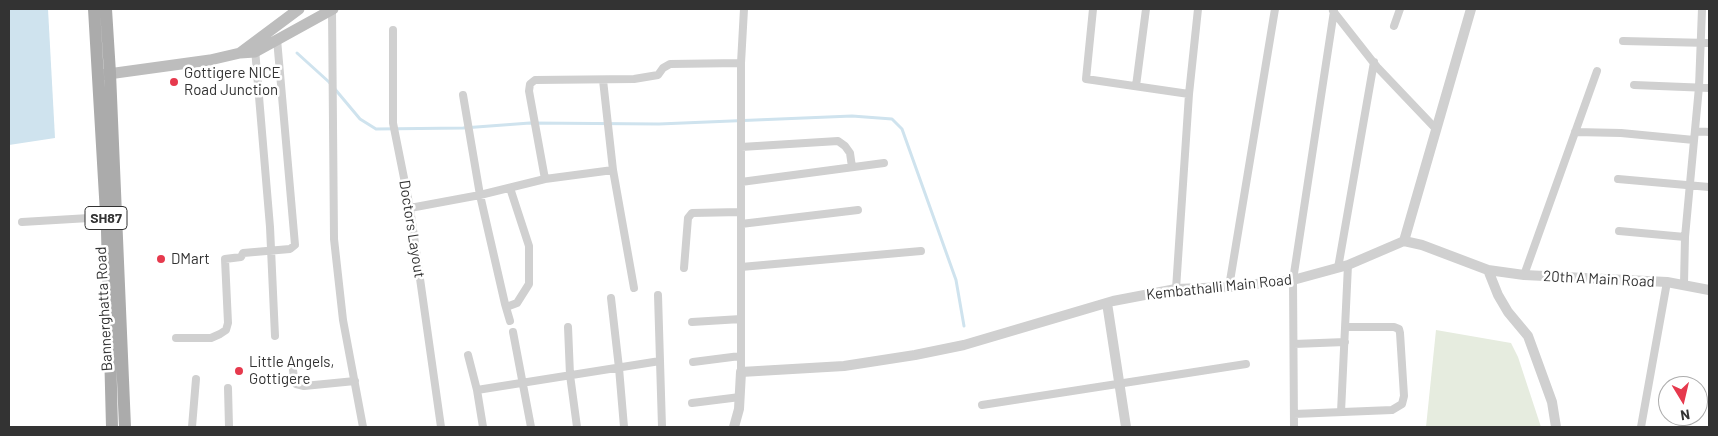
<!DOCTYPE html>
<style>
body{margin:0}
#map{position:relative;width:1718px;height:436px;overflow:hidden;background:#fff;font-family:Barlow,sans-serif}
canvas{display:block}
.frame{position:absolute;inset:0;border:10px solid #333;pointer-events:none}
.north{position:absolute;left:1658px;top:376px;width:50px;height:50px;box-sizing:border-box;background:#fff;border:1px solid #adadad;border-radius:50%;rotate:171deg;font-size:14px;font-weight:700;line-height:20px;text-align:center;color:#333}
.north::after{content:'';display:block;margin:auto;width:18px;height:22px;background:#e6394d;clip-path:polygon(50% 0,100% 100%,50% 72%,0 100%)}
</style>
<div id="map">
<canvas width="1718" height="436"></canvas>
<div class="frame"></div>
<div class="north">N</div>
</div>
<script>
const context = document.querySelector('canvas').getContext('2d');
context.lineJoin = 'round';
function fillPath(path, color) {
  context.fillStyle = color;
  context.fill(path, 'evenodd');
}
function poly(rows) {
  const path = new Path2D();
  for (const r of rows) {
    path.moveTo(r[0], r[1]);
    for (let i = 2; i < r.length; i += 2) path.lineTo(r[i], r[i + 1]);
  }
  return path;
}
function trace(path, color, width, dash) {
  context.strokeStyle = color;
  context.lineWidth = width;
  context.lineCap = dash ? 'butt' : 'round';
  context.setLineDash(dash || []);
  context.stroke(path);
}
function write(font, color, halo, rows, align = 'center') {
  context.font = font + ' Barlow,sans-serif';
  context.lineWidth = 5;
  context.setLineDash([]);
  context.textBaseline = 'middle';
  context.strokeStyle = halo;
  context.fillStyle = color;
  for (const [text, x, y, turn = 0] of rows) {
    context.save();
    context.translate(x, y);
    context.rotate((+turn || 0) * Math.PI / 180);
    context.textAlign = isNaN(turn) ? turn : align;
    if (halo) context.strokeText(text, 0, 0);
    context.fillText(text, 0, 0);
    context.restore();
  }
}
const green = poly([
 [1436,330,1511,343,1518,357,1541,427,1426,427]
]);
const water = poly([
 [9,9,48,9,55,138,9,145]
]);
const stream = poly([
 [297,53,329,82,360,119,376,129,463,128,530,123,659,124,852,116,892,119,902,129,956,280,964,326]
]);
const minor = poly([
 [1093,9,1086,79,1189,94],
 [332,10,334,239,343,320,363,427],
 [1333,11,1377,67,1436,129],
 [1394,26,1400,9],
 [393,30,393,123,410,208,441,427],
 [1623,41,1709,43],
 [255,49,270,227,275,336],
 [741,63,744,9],
 [1634,85,1709,88],
 [1136,86,1146,9],
 [463,95,480,195,505,304,509,306,517,303,529,284,529,246,510,188],
 [1695,131,1709,132],
 [1575,132,1621,133,1694,140],
 [741,147,838,141,845,146,850,153,852,167],
 [613,170,634,288],
 [545,179,529,91,530,84,535,80,634,79,658,75,663,68,670,64,741,63,741,372],
 [1618,179,1709,187],
 [741,182,884,163],
 [410,208,480,195,545,179,613,170,603,80],
 [22,222,106,217],
 [741,224,858,210],
 [1619,231,1685,237],
 [741,267,921,251],
 [684,268,688,218,692,213,741,212],
 [1338,268,1374,62],
 [1524,275,1597,71],
 [1684,284,1685,237,1699,87,1702,9],
 [1229,287,1275,9],
 [1176,289,1189,94,1198,9],
 [658,295,662,427],
 [611,298,619,368,624,427],
 [505,304,510,321],
 [692,322,741,319],
 [568,327,570,375,577,427],
 [513,332,531,427],
 [176,338,211,338,220,334,226,330,228,323,225,259,241,257,243,253,290,249,295,245,277,39],
 [1294,344,1345,342],
 [468,355,477,390,483,427],
 [292,362,294,378,296,384,304,386,355,381],
 [693,362,740,356],
 [228,388,229,427],
 [477,390,660,361],
 [692,403,740,397],
 [982,405,1246,364],
 [1341,412,1348,265],
 [1294,414,1392,410,1402,404,1404,396,1400,333,1399,329,1394,327,1346,327],
 [192,427,196,379],
 [1294,427,1293,280,1334,11],
 [1641,427,1667,282]
]);
const tertiary = poly([
 [1404,241,1471,9],
 [1488,270,1498,295,1508,312,1528,336,1552,402,1556,427],
 [1107,303,1126,427],
 [734,427,739,409,741,372,844,366,915,355,964,345,1113,301,1176,289,1229,287,1293,280,1348,265,1404,241,1422,245,1488,270,1524,275,1667,282,1709,290]
]);
const secondary = poly([
 [240,53,299,9],
 [101,75,210,60,240,53,255,52,333,9]
]);
const primary = poly([
 [94,9,107,231,112,427],
 [106,9,110,73,125,427]
]);
const markers = [
 [174,82,5,"#e6394d"],
 [161,259,5,"#e6394d"],
 [239,371,5,"#e6394d"]
];
const shields = [
 [106,218,42]
];
const shieldNames = [
 ["SH87",106,218]
];
const poiNames = [
 ["Gottigere NICE",184,73],
 ["Road Junction",184,90],
 ["DMart",171,259],
 ["Little Angels,",249,362],
 ["Gottigere",249,379]
];
const streetNames = [
 ["Doctors Layout",412,229,81],
 ["20th A Main Road",1599,279,3],
 ["Kembathalli Main Road",1219,287,-6],
 ["Bannerghatta Road",104,309,-93]
];
fillPath(green, '#e6ecdf');
fillPath(water, '#cfe3ee');
trace(stream, '#cfe3ee', 3);
trace(minor, '#d0d0d0', 8);
trace(tertiary, '#d0d0d0', 10);
trace(secondary, '#bdbdbd', 11);
trace(primary, '#ababab', 12);
for (const [x, y, r, color] of markers) {
  const dot = new Path2D();
  dot.arc(x, y, r, 0, 2 * Math.PI);
  context.fillStyle = color;
  context.fill(dot);
  trace(dot, '#fff', 2);
}
for (const [x, y, w] of shields) {
  const box = new Path2D();
  box.roundRect(x - w / 2, y - 11.5, w, 23, 4);
  context.fillStyle = '#fff';
  context.fill(box);
  trace(box, '#333', 1);
}
write('bold 14px', '#333', null, shieldNames);
write('15px', '#333', '#fff', poiNames, 'left');
write('15px', '#333', '#fff', streetNames);
</script>
